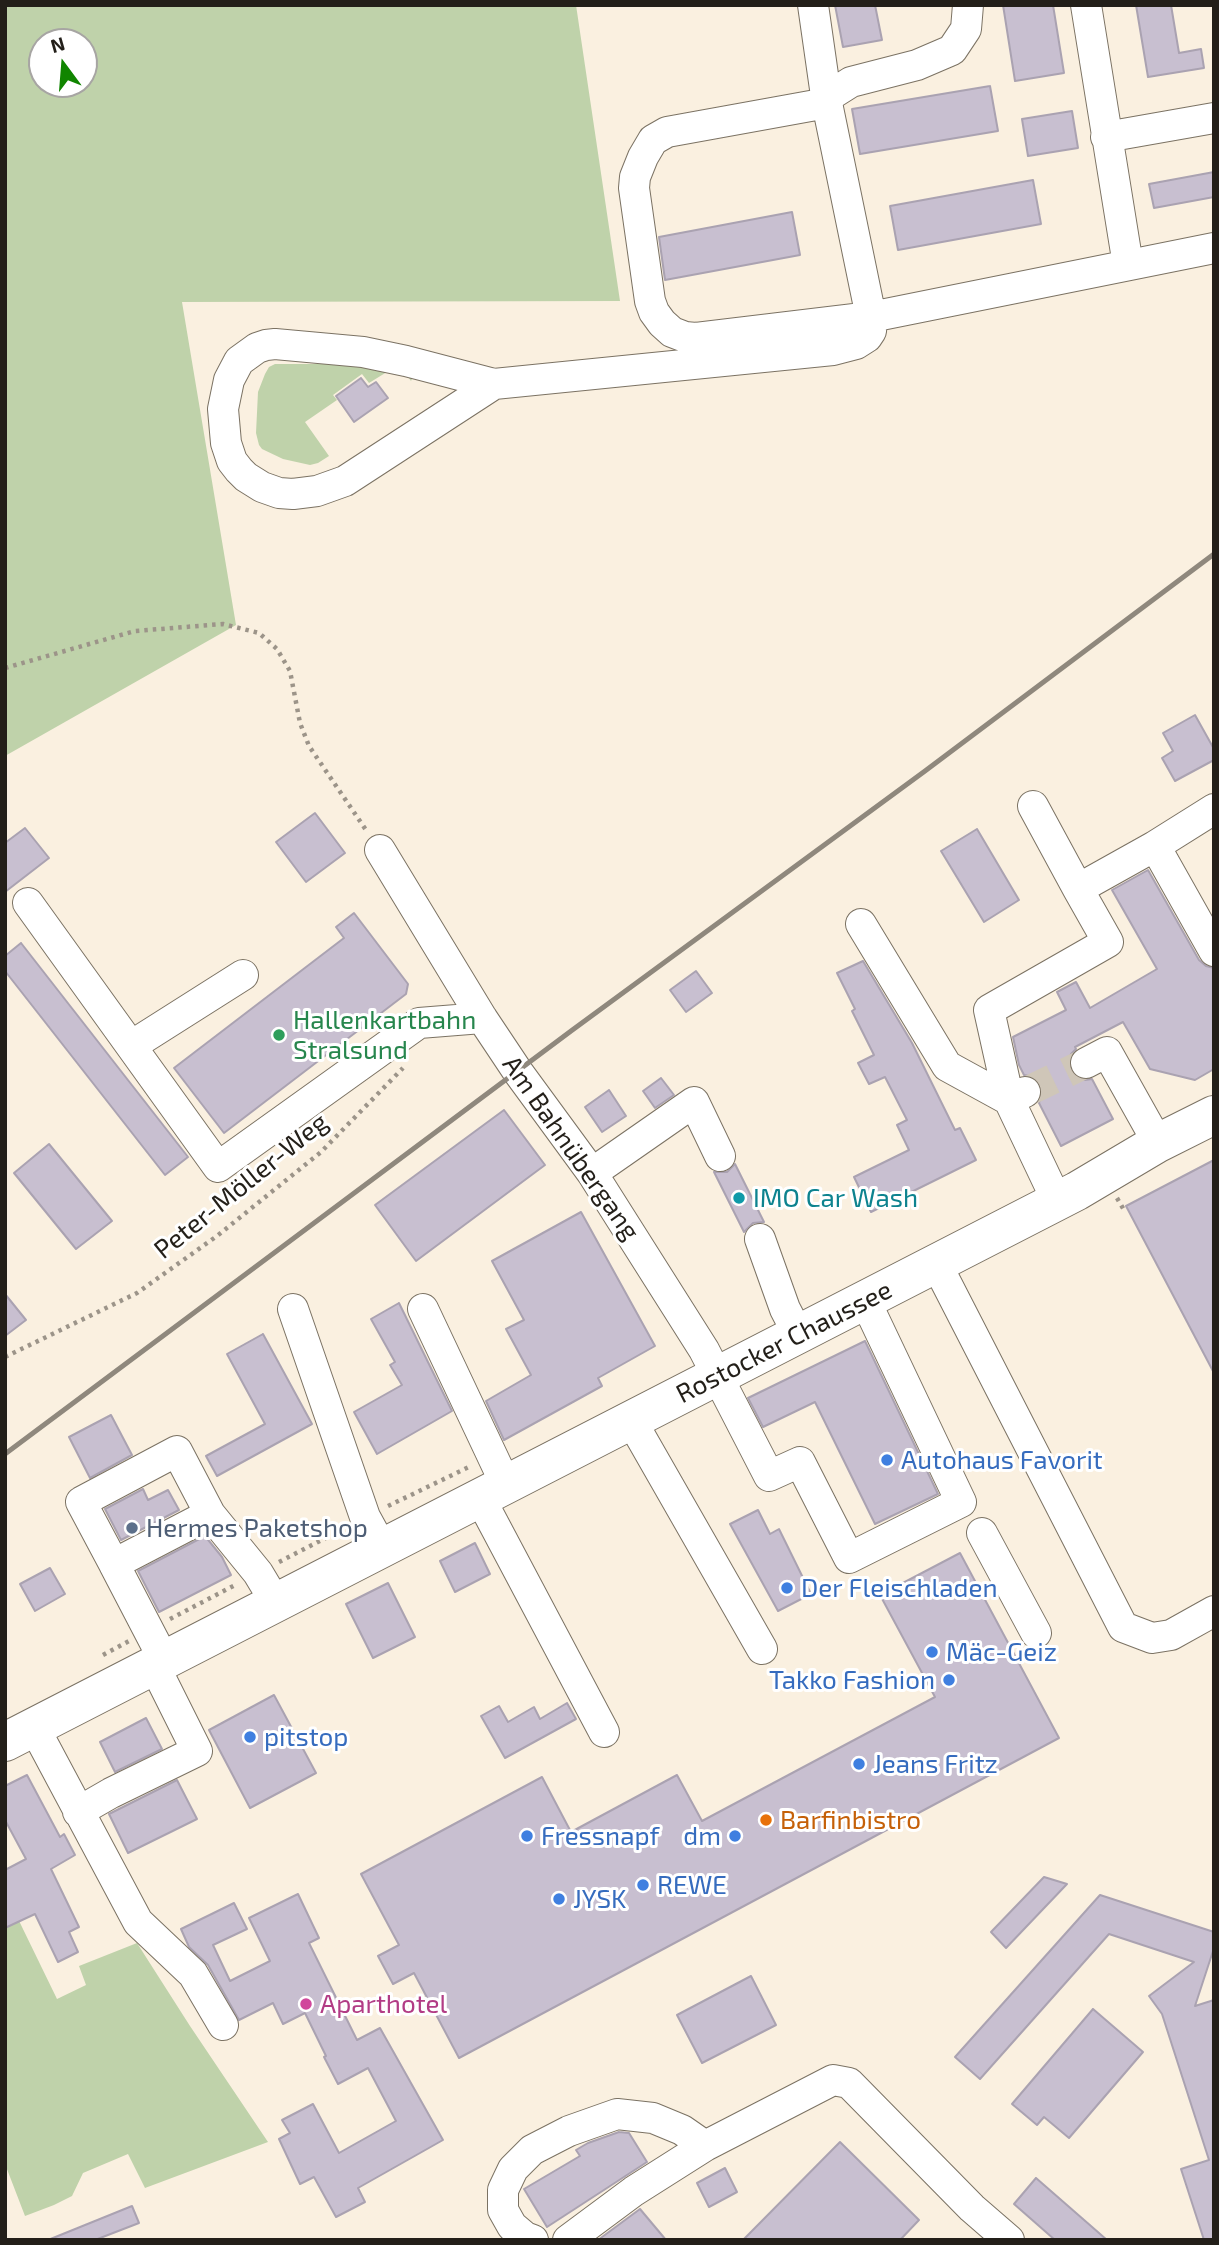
<!DOCTYPE html>
<meta charset="utf-8">
<style>
body{margin:0}
#map{position:relative;width:1219px;height:2245px;overflow:hidden;background:#faf0e0;font-family:"Exo 2",sans-serif}
canvas{display:block}
.frame{position:absolute;inset:0;border:7px solid #231f19;pointer-events:none}
.north{position:absolute;left:28px;top:28px;width:70px;height:70px;box-sizing:border-box;background:#fff;border:2px solid #a7a5a3;border-radius:50%;rotate:344deg;font-size:19px;font-weight:700;line-height:28px;text-align:center;color:#231f19}
.north::after{content:'';display:block;margin:auto;width:24px;height:32px;background:#108500;clip-path:polygon(50% 0,100% 100%,50% 72%,0 100%)}
</style>
<div id="map">
<canvas width="1219" height="2245"></canvas>
<div class="frame"></div>
<div class="north">N</div>
</div>
<script>
const context = document.querySelector('canvas').getContext('2d');
context.lineJoin = 'round';
function fillPath(path, color) {
  context.fillStyle = color;
  context.fill(path, 'evenodd');
}
function poly(rows) {
  const path = new Path2D();
  for (const r of rows) {
    path.moveTo(r[0], r[1]);
    for (let i = 2; i < r.length; i += 2) path.lineTo(r[i], r[i + 1]);
  }
  return path;
}
function trace(path, color, width, dash) {
  context.strokeStyle = color;
  context.lineWidth = width;
  context.lineCap = dash ? 'butt' : 'round';
  context.setLineDash(dash || []);
  context.stroke(path);
}
function write(font, color, halo, rows, align = 'center') {
  context.font = font + ' "Exo 2",sans-serif';
  context.lineWidth = 6;
  context.setLineDash([]);
  context.textBaseline = 'middle';
  context.strokeStyle = halo;
  context.fillStyle = color;
  for (const [text, x, y, turn = 0] of rows) {
    context.save();
    context.translate(x, y);
    context.rotate((+turn || 0) * Math.PI / 180);
    context.textAlign = isNaN(turn) ? turn : align;
    if (halo) context.strokeText(text, 0, 0);
    context.fillText(text, 0, 0);
    context.restore();
  }
}
const green = poly([
 [5,5,576,5,620,301,182,302,236,625,5,756],
 [42,42,84,42,84,84,42,84],
 [275,364,399,364,411,371,412,379,411,381,401,367,395,367,369,383,362,374,333,395,337,400,305,422,329,456,318,463,310,465,283,459,262,449,259,445,256,433,258,392,265,374,269,367],
 [5,1892,57,1999,86,1985,79,1966,137,1943,190,2026,268,2142,145,2188,128,2154,83,2173,72,2196,54,2205,25,2216,5,2164]
]);
const building = poly([
 [835,5,875,5,882,40,843,47,835,5],
 [1003,5,1053,5,1064,73,1015,81,1003,5],
 [1136,5,1171,5,1179,53,1201,49,1204,68,1148,77,1136,5],
 [990,86,998,131,860,154,852,109,990,86],
 [1072,111,1078,148,1028,156,1022,119,1072,111],
 [1214,172,1214,197,1154,208,1149,184,1214,172],
 [1033,180,1041,224,898,250,890,206,1033,180],
 [792,212,800,255,665,280,659,237,792,212],
 [361,378,368,387,376,382,388,398,354,422,336,396,361,378],
 [1195,715,1214,749,1214,760,1175,781,1162,758,1173,751,1163,733,1195,715],
 [315,813,345,853,306,882,276,842,315,813],
 [25,828,49,858,5,892,5,843,25,828],
 [977,829,1019,900,984,922,941,851,977,829],
 [1148,870,1199,960,1206,966,1214,968,1214,1069,1195,1080,1150,1069,1123,1022,1075,1047,1076,1049,1071,1054,1069,1062,1070,1070,1076,1077,1085,1080,1092,1079,1113,1119,1061,1146,1039,1103,1042,1094,1041,1085,1034,1077,1024,1075,1019,1065,1013,1037,1066,1010,1057,992,1076,982,1090,1008,1157,969,1112,890,1148,870],
 [354,913,408,984,406,994,224,1133,174,1068,344,938,336,927,354,913],
 [21,943,188,1157,165,1175,5,971,5,956,21,943],
 [863,961,912,1043,955,1130,960,1128,976,1160,871,1212,854,1177,909,1150,897,1125,907,1120,885,1077,869,1084,858,1063,874,1055,852,1011,855,1009,837,973,863,961],
 [696,971,712,993,686,1012,670,990,696,971],
 [661,1078,674,1095,655,1108,643,1091,661,1078],
 [609,1090,626,1116,602,1132,585,1107,609,1090],
 [504,1110,545,1165,416,1261,375,1205,504,1110],
 [49,1144,112,1221,76,1249,14,1173,49,1144],
 [1214,1160,1214,1373,1126,1206,1214,1160],
 [735,1164,764,1222,753,1223,744,1232,714,1172,727,1172,735,1164],
 [581,1212,655,1346,598,1378,602,1386,504,1440,486,1401,531,1375,506,1329,524,1320,492,1261,581,1212],
 [5,1294,26,1320,5,1336,5,1294],
 [399,1303,452,1411,377,1454,354,1412,402,1385,390,1365,395,1362,371,1319,399,1303],
 [263,1334,312,1424,217,1476,206,1456,265,1424,227,1354,263,1334],
 [865,1341,938,1494,875,1524,815,1402,763,1427,748,1398,865,1341],
 [111,1415,132,1455,90,1478,69,1437,111,1415],
 [143,1489,148,1500,168,1490,179,1510,121,1540,105,1509,143,1489],
 [758,1510,770,1534,779,1529,811,1594,778,1611,730,1524,758,1510],
 [205,1536,222,1557,231,1575,159,1612,138,1571,205,1536],
 [475,1543,490,1574,455,1592,440,1561,475,1543],
 [960,1553,1059,1738,459,2058,414,1973,393,1984,378,1956,399,1945,361,1874,542,1777,571,1832,677,1775,702,1821,935,1697,880,1595,960,1553],
 [50,1568,65,1594,35,1611,20,1584,50,1568],
 [388,1583,415,1637,373,1658,346,1604,388,1583],
 [274,1695,316,1773,250,1808,209,1730,274,1695],
 [567,1703,576,1719,505,1758,481,1716,499,1706,508,1722,534,1707,540,1719,567,1703],
 [146,1718,162,1749,115,1772,100,1742,146,1718],
 [27,1775,60,1837,64,1834,75,1855,51,1869,79,1927,69,1932,78,1952,58,1962,35,1914,5,1928,5,1870,26,1859,5,1820,5,1786,27,1775],
 [177,1780,197,1819,128,1853,109,1814,177,1780],
 [1044,1877,1067,1884,1006,1948,991,1932,1044,1877],
 [298,1894,319,1938,309,1943,357,2040,380,2028,443,2140,358,2188,365,2202,336,2217,314,2177,300,2184,279,2139,290,2133,282,2120,313,2104,339,2153,396,2121,368,2068,338,2084,324,2057,326,2056,305,2013,283,2024,273,2003,239,2020,208,1965,189,1947,181,1929,234,1903,247,1929,213,1945,230,1981,270,1961,249,1918,298,1894],
 [1100,1895,1214,1932,1214,1948,1195,2006,1214,2000,1214,2240,1204,2240,1181,2169,1209,2160,1162,2014,1149,1996,1194,1962,1109,1934,980,2079,955,2057,1100,1895],
 [751,1976,776,2025,702,2063,677,2015,751,1976],
 [1093,2009,1143,2052,1069,2138,1044,2117,1037,2125,1012,2104,1093,2009],
 [619,2132,629,2133,647,2162,547,2227,524,2189,580,2156,576,2150,588,2143,619,2132],
 [840,2142,919,2220,900,2240,743,2240,840,2142],
 [725,2168,737,2192,709,2207,697,2183,725,2168],
 [1036,2178,1107,2240,1055,2240,1014,2204,1036,2178],
 [132,2206,139,2223,95,2240,48,2240,132,2206],
 [640,2209,666,2240,598,2240,640,2209]
]);
const minorTunnel = poly([
 [1026,1092,1086,1063]
]);
const path = poly([
 [5,668,135,631,223,624,259,633,277,649,290,671,300,723,309,746,366,830],
 [1117,1198,1124,1210],
 [5,1357,137,1293,217,1236,321,1152,403,1068],
 [388,1506,471,1466],
 [279,1562,343,1529],
 [170,1619,237,1584],
 [103,1655,129,1641]
]);
const minor = poly([
 [813,5,827,103],
 [1086,5,1128,265],
 [827,103,832,94,851,82,917,65,952,50,966,29,968,5],
 [1106,137,1214,118],
 [494,384,345,481,317,491,293,494,279,493,262,487,246,477,239,470,232,461,226,443,223,409,229,380,239,361,257,348,266,345,275,344,363,352,406,361,494,384,833,350,856,344,867,337,871,331,872,320,871,317,827,103,667,132,653,140,643,157,635,177,634,188,650,301,654,312,662,323,672,332,685,337,696,338,871,317,1214,248],
 [1033,806,1078,889],
 [1155,846,1214,809],
 [380,850,482,1018,518,1072,592,1173,704,1350,769,1476,800,1462,849,1558,961,1502,865,1300],
 [28,903,218,1167,419,1023,482,1018],
 [861,924,947,1066,1009,1100,989,1010,1108,942,1078,889,1155,846,1214,951],
 [131,1046,243,975],
 [1086,1063,1107,1052,1158,1143],
 [1025,1092,1009,1100,1057,1201],
 [592,1173,694,1102,720,1156],
 [760,1239,785,1309,798,1334],
 [936,1263,1123,1627,1152,1638,1171,1635,1214,1611],
 [293,1309,365,1517,382,1548],
 [423,1309,506,1485],
 [631,1420,762,1649],
 [480,1498,604,1732],
 [982,1533,1036,1633],
 [114,1564,81,1502,177,1451,210,1514],
 [164,1660,114,1564,210,1514,258,1573,276,1603],
 [34,1727,138,1922,193,1974,223,2025],
 [78,1812,111,1793,197,1751,154,1665],
 [533,2240,525,2237,512,2226,503,2210,503,2190,513,2169,532,2150,569,2131,617,2114,653,2118,682,2130,705,2146],
 [568,2240,634,2191,705,2146,833,2080,849,2083,972,2208,1009,2240]
]);
const major = poly([
 [5,1742,1077,1191,1158,1143,1214,1115]
]);
const rail = poly([
 [5,1454,571,1031,925,771,1214,554]
]);
const markers = [
 [279,1035,7,"#2e9e5b"],
 [739,1198,7,"#0f9aa8"],
 [887,1460,7,"#3f7fe0"],
 [132,1528,7,"#5c6f8a"],
 [787,1588,7,"#3f7fe0"],
 [932,1652,7,"#3f7fe0"],
 [949,1680,7,"#3f7fe0"],
 [250,1737,7,"#3f7fe0"],
 [859,1764,7,"#3f7fe0"],
 [766,1820,7,"#e8710a"],
 [527,1836,7,"#3f7fe0"],
 [735,1836,7,"#3f7fe0"],
 [643,1885,7,"#3f7fe0"],
 [559,1899,7,"#3f7fe0"],
 [306,2004,7,"#d1479c"]
];
const leisureNames = [
 ["Hallenkartbahn",293,1020],
 ["Stralsund",293,1050]
];
const streetNames = [
 ["Am Bahnübergang",571,1148,55],
 ["Peter-Möller-Weg",241,1186,-39],
 ["Rostocker Chaussee",784,1342,-27]
];
const cultureNames = [
 ["IMO Car Wash",753,1198]
];
const shopNames = [
 ["Autohaus Favorit",901,1460],
 ["Der Fleischladen",801,1588],
 ["Mäc-Geiz",946,1652],
 ["Takko Fashion",935,1680,"right"],
 ["pitstop",264,1737],
 ["Jeans Fritz",873,1764],
 ["Fressnapf",541,1836],
 ["dm",721,1836,"right"],
 ["REWE",657,1885],
 ["JYSK",573,1899]
];
const serviceNames = [
 ["Hermes Paketshop",146,1528]
];
const foodNames = [
 ["Barfinbistro",780,1820]
];
const hotelNames = [
 ["Aparthotel",320,2004]
];
fillPath(green, '#bfd2aa');
fillPath(building, '#c8bfd0');
trace(building, '#aaa2b1', 2);
trace(minorTunnel, '#cfc6b8', 30, [30, 15]);
trace(minor, '#7b7263', 32);
trace(major, '#7b7263', 40);
trace(path, '#9c9489', 4.5, [3.5, 5]);
trace(minor, '#fff', 30);
trace(major, '#fff', 38);
trace(rail, '#8f887d', 5);
for (const [x, y, r, color] of markers) {
  const dot = new Path2D();
  dot.arc(x, y, r, 0, 2 * Math.PI);
  context.fillStyle = color;
  context.fill(dot);
  trace(dot, '#fff', 2.5);
}
write('26px', '#27864d', '#fff', leisureNames, 'left');
write('26px', '#231f19', '#fff', streetNames);
write('26px', '#0d838f', '#fff', cultureNames, 'left');
write('26px', '#366cbe', '#fff', shopNames, 'left');
write('26px', '#4e5e75', '#fff', serviceNames, 'left');
write('26px', '#c56008', '#fff', foodNames, 'left');
write('26px', '#b23c85', '#fff', hotelNames, 'left');
</script>
